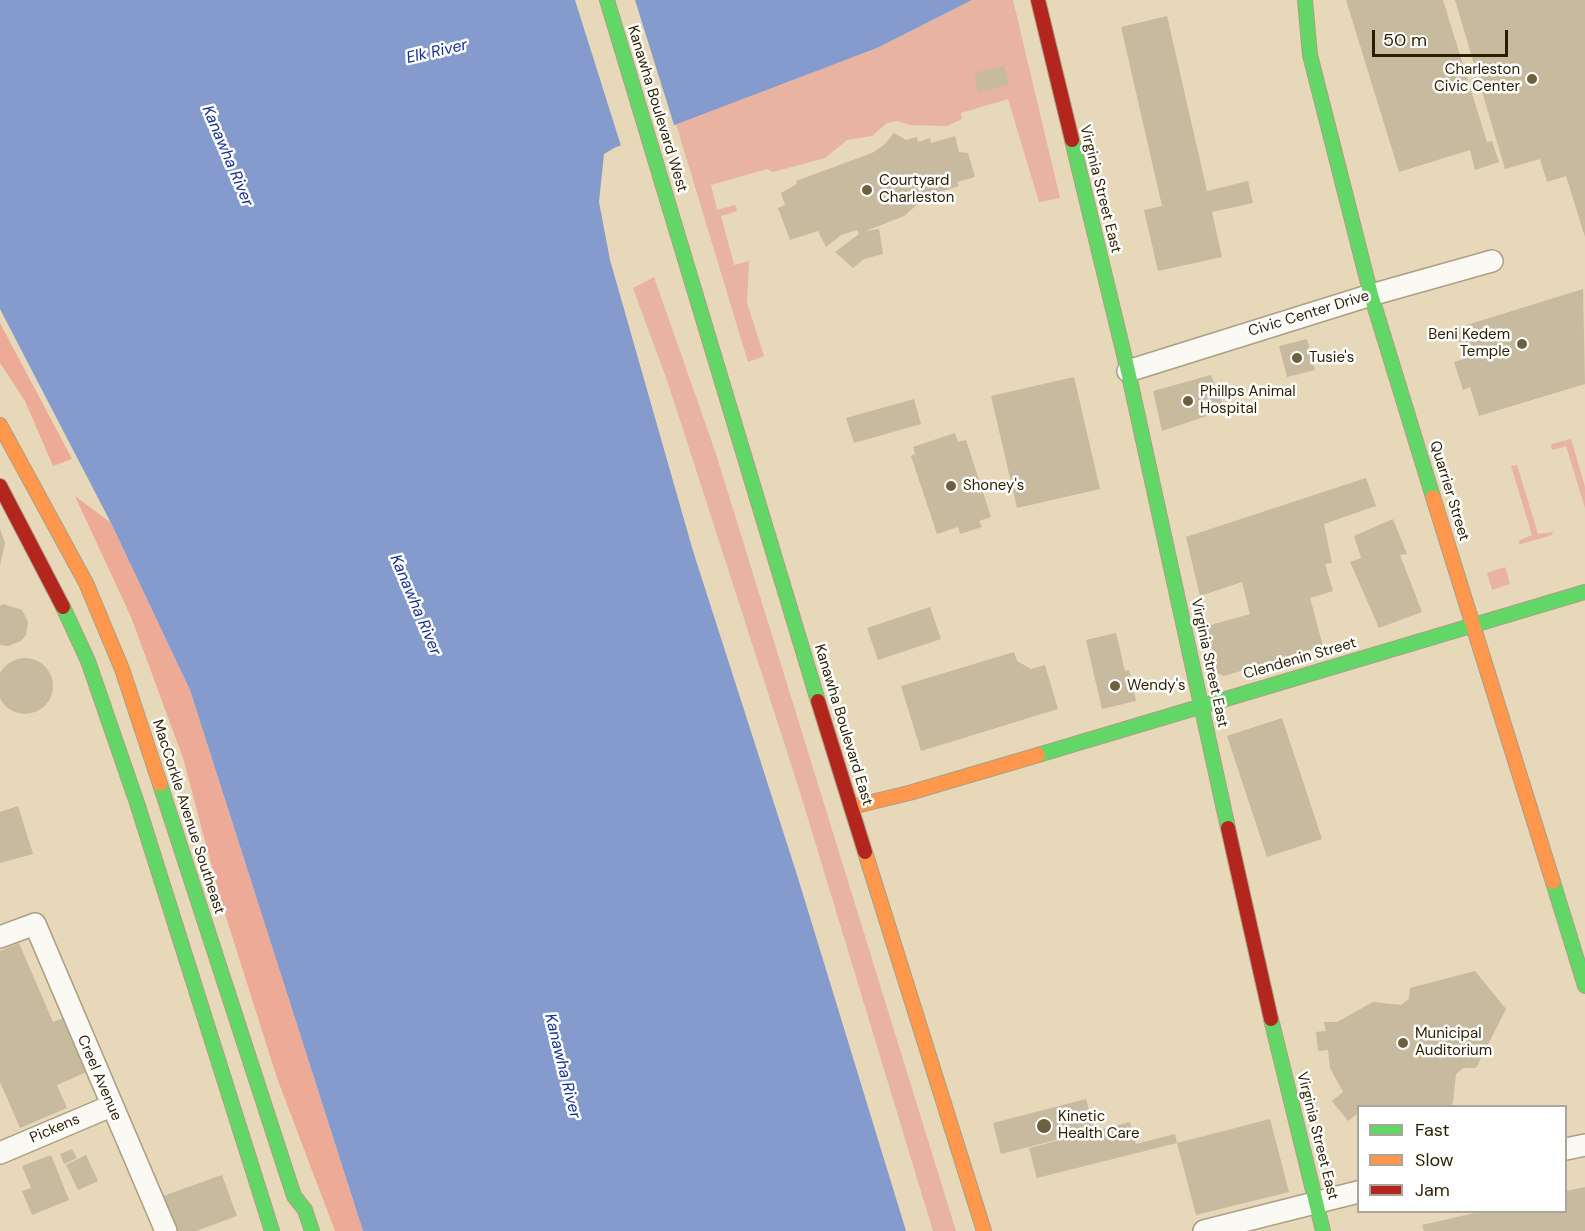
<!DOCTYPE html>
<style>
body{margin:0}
#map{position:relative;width:1585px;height:1231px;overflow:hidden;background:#e6d8b8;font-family:"DM Sans",sans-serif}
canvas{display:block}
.legend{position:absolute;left:1357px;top:1105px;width:210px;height:108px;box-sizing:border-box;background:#fff;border:2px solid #aba599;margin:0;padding:8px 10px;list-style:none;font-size:18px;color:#2c1f01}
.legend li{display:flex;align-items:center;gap:12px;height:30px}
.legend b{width:30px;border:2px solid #aba599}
.scale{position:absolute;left:1372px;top:30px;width:136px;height:27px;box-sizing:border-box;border:3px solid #2c1f01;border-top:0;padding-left:8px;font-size:18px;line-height:21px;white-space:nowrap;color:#2c1f01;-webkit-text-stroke:4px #fff;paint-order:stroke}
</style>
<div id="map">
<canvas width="1585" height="1231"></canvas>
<ul class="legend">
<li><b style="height:8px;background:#63d668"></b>Fast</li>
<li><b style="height:8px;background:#ff974d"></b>Slow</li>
<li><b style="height:8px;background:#b3261e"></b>Jam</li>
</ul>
<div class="scale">50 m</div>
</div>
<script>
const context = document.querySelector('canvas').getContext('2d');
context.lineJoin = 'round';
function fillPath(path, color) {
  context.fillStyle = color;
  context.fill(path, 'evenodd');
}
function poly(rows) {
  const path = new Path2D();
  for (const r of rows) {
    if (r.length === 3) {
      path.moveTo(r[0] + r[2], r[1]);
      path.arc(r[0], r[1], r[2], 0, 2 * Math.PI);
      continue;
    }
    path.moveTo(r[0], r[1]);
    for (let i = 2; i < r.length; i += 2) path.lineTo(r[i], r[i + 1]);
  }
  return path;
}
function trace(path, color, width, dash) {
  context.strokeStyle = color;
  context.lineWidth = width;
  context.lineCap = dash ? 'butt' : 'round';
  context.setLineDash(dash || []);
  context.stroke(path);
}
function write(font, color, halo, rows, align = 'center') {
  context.font = font + ' "DM Sans",sans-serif';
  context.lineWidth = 5;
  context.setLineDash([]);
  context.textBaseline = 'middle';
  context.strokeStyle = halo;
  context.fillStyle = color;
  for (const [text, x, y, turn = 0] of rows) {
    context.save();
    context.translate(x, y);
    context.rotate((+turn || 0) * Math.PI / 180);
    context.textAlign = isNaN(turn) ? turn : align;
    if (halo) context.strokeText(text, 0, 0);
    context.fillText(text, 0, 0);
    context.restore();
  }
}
const green = poly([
 [972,0,1013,0,1060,198,1039,202,1008,99,961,113,962,119,947,126,910,125,898,121,887,123,872,136,847,140,825,158,773,172,767,169,711,185,717,210,735,205,737,211,721,216,734,265,749,261,747,303,764,356,748,362,676,124,877,48],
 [654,277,716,454,956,1231,933,1231,799,789,668,383,633,288],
 [1571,439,1585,487,1585,508,1566,446,1553,450,1551,447,1552,444],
 [1517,465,1538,534,1553,532,1552,535,1521,544,1518,543,1520,540,1532,535,1511,466],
 [1505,567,1510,584,1492,590,1487,573]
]);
const forest = poly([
 [0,323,72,459,53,466,25,401,0,363],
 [75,496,111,523,190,690,363,1231,335,1231,277,1078,221,901,183,758,131,617]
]);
const water = poly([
 [0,0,972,0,877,48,614,148,604,154,599,202,610,260,693,551,798,878,906,1231,363,1231,190,690,111,523,0,309]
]);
const pier = poly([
 [575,0,635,0,675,128,622,149]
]);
const building = poly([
 [1346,0,1443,0,1487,142,1492,141,1499,162,1475,170,1470,150,1399,172],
 [1455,0,1585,0,1585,237,1566,176,1547,182,1540,159,1505,169],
 [1167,16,1207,191,1248,181,1253,203,1212,212,1222,257,1158,271,1144,210,1162,206,1121,27],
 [1004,66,1009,85,978,92,974,73],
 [894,133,906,140,917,137,918,142,930,138,931,143,955,136,959,152,968,153,975,177,957,182,959,186,927,196,904,216,866,231,879,229,883,254,864,259,853,268,835,252,859,234,857,230,841,235,826,247,818,231,790,240,778,208,785,205,781,193,797,184,796,181,872,153,884,145],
 [1583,289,1585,384,1479,416,1470,387,1463,390,1454,362,1464,359,1454,329],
 [1307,339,1315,370,1287,377,1279,346],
 [1211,375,1225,410,1162,431,1153,391],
 [1074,377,1100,489,1017,508,991,396],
 [914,399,921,424,854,443,846,418],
 [955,433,958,442,966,440,991,517,979,521,982,527,960,534,958,527,937,534,911,456,915,454,913,447],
 [1366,478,1376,506,1324,524,1332,563,1325,564,1333,591,1310,598,1323,646,1224,676,1217,673,1207,626,1250,614,1242,582,1200,596,1186,537],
 [1393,519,1407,554,1400,555,1422,612,1379,628,1350,562,1361,558,1354,536],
 [0,529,5,543,0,566],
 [3,604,22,610,28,622,26,635,21,641,8,646,0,645,0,606],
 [930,607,941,639,878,660,867,628],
 [1116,633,1125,671,1129,670,1136,701,1102,709,1086,640],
 [1014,652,1017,661,1031,669,1045,665,1058,709,921,751,901,686],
 [25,686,28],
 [1282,718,1322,839,1267,857,1227,736],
 [18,806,33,854,0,863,0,812],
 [19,943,53,1022,66,1017,89,1071,57,1085,67,1108,20,1128,0,1082,0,951],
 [1475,971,1506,1009,1476,1068,1463,1068,1456,1074,1453,1103,1450,1106,1358,1106,1358,1113,1348,1121,1332,1101,1343,1092,1330,1068,1328,1050,1318,1051,1316,1032,1326,1031,1324,1022,1337,1022,1373,1002,1401,1005,1409,999,1410,988],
 [1086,1099,1095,1130,1001,1154,993,1123],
 [1270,1119,1289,1192,1196,1215,1177,1143],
 [1130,1122,1136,1144,1175,1134,1177,1143,1037,1178,1029,1148],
 [72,1149,77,1158,64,1164,60,1154],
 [51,1155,69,1200,32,1215,22,1191,31,1188,22,1166],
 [86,1155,98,1181,78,1190,66,1165],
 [222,1175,237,1216,196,1231,176,1231,163,1196],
 [1585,1187,1585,1231,1424,1231,1422,1225,1479,1212,1566,1212,1566,1191]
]);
const street = poly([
 [1128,371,1371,295,1492,261],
 [0,937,35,924,166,1231],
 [1566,1149,1585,1145],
 [0,1153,111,1106],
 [1204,1231,1358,1192]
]);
const fast = poly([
 [607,0,818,701],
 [1305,0,1310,55,1371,295,1433,497],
 [1072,140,1128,371,1228,828],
 [63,607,88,661,137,803,272,1231],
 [1038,755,1585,592],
 [160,784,294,1196,305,1210,312,1231],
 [1553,882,1585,986],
 [1271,1019,1323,1231]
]);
const slow = poly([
 [0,425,86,583,122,669,160,784],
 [1433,497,1553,882],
 [851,807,909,793,1038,755],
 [865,852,984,1231]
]);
const jam = poly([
 [1038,0,1072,140],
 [0,486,63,607],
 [818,701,865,852],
 [1228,828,1271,1019]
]);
const markers = [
 [1532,79,6,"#6d6041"],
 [867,190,6,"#6d6041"],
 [1522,344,6,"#6d6041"],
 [1297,358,6,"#6d6041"],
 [1188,401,6,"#6d6041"],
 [951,486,6,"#6d6041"],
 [1115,686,6,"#6d6041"],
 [1403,1043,6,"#6d6041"],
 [1044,1126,8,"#6d6041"]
];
const poiNames = [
 ["Charleston",1520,70,"right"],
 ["Civic Center",1520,87,"right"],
 ["Courtyard",879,181],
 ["Charleston",879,198],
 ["Beni Kedem",1510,335,"right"],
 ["Temple",1510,352,"right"],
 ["Tusie's",1309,358],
 ["Phillps Animal",1200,392],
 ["Hospital",1200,409],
 ["Shoney's",963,486],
 ["Wendy's",1127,686],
 ["Municipal",1415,1034],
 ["Auditorium",1415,1051],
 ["Kinetic",1058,1117],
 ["Health Care",1058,1134]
];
const streetNames = [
 ["Kanawha Boulevard West",657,109,73],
 ["Virginia Street East",1100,189,76],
 ["Civic Center Drive",1309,314,-17],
 ["Quarrier Street",1449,491,73],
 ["Clendenin Street",1300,659,-16],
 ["Virginia Street East",1209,663,78],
 ["Kanawha Boulevard East",843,725,73],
 ["MacCorkle Avenue Southeast",188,817,72],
 ["Creel Avenue",99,1078,67],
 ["Pickens",55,1129,-23],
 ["Virginia Street East",1317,1136,76]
];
const waterNames = [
 ["Elk River",437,52,-13],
 ["Kanawha River",227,156,67],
 ["Kanawha River",415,605,67],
 ["Kanawha River",562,1066,76]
];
fillPath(green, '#e8b3a0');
fillPath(forest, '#edaa97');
fillPath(water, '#869bcd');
fillPath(pier, '#e6d8b8');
fillPath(building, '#c7ba9e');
trace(street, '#ac9f83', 24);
trace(fast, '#ac9f83', 16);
trace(slow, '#ac9f83', 16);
trace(jam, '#ac9f83', 16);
trace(street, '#fbf9f4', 21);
trace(fast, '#63d668', 14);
trace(slow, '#ff974d', 14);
trace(jam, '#b3261e', 14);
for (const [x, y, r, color] of markers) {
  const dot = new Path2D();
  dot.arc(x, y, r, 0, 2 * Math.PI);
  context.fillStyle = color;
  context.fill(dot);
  trace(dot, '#fff', 2);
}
write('15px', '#2c1f01', '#fff', poiNames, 'left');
write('15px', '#2c1f01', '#fff', streetNames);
write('italic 16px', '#122f92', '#fff', waterNames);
</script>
